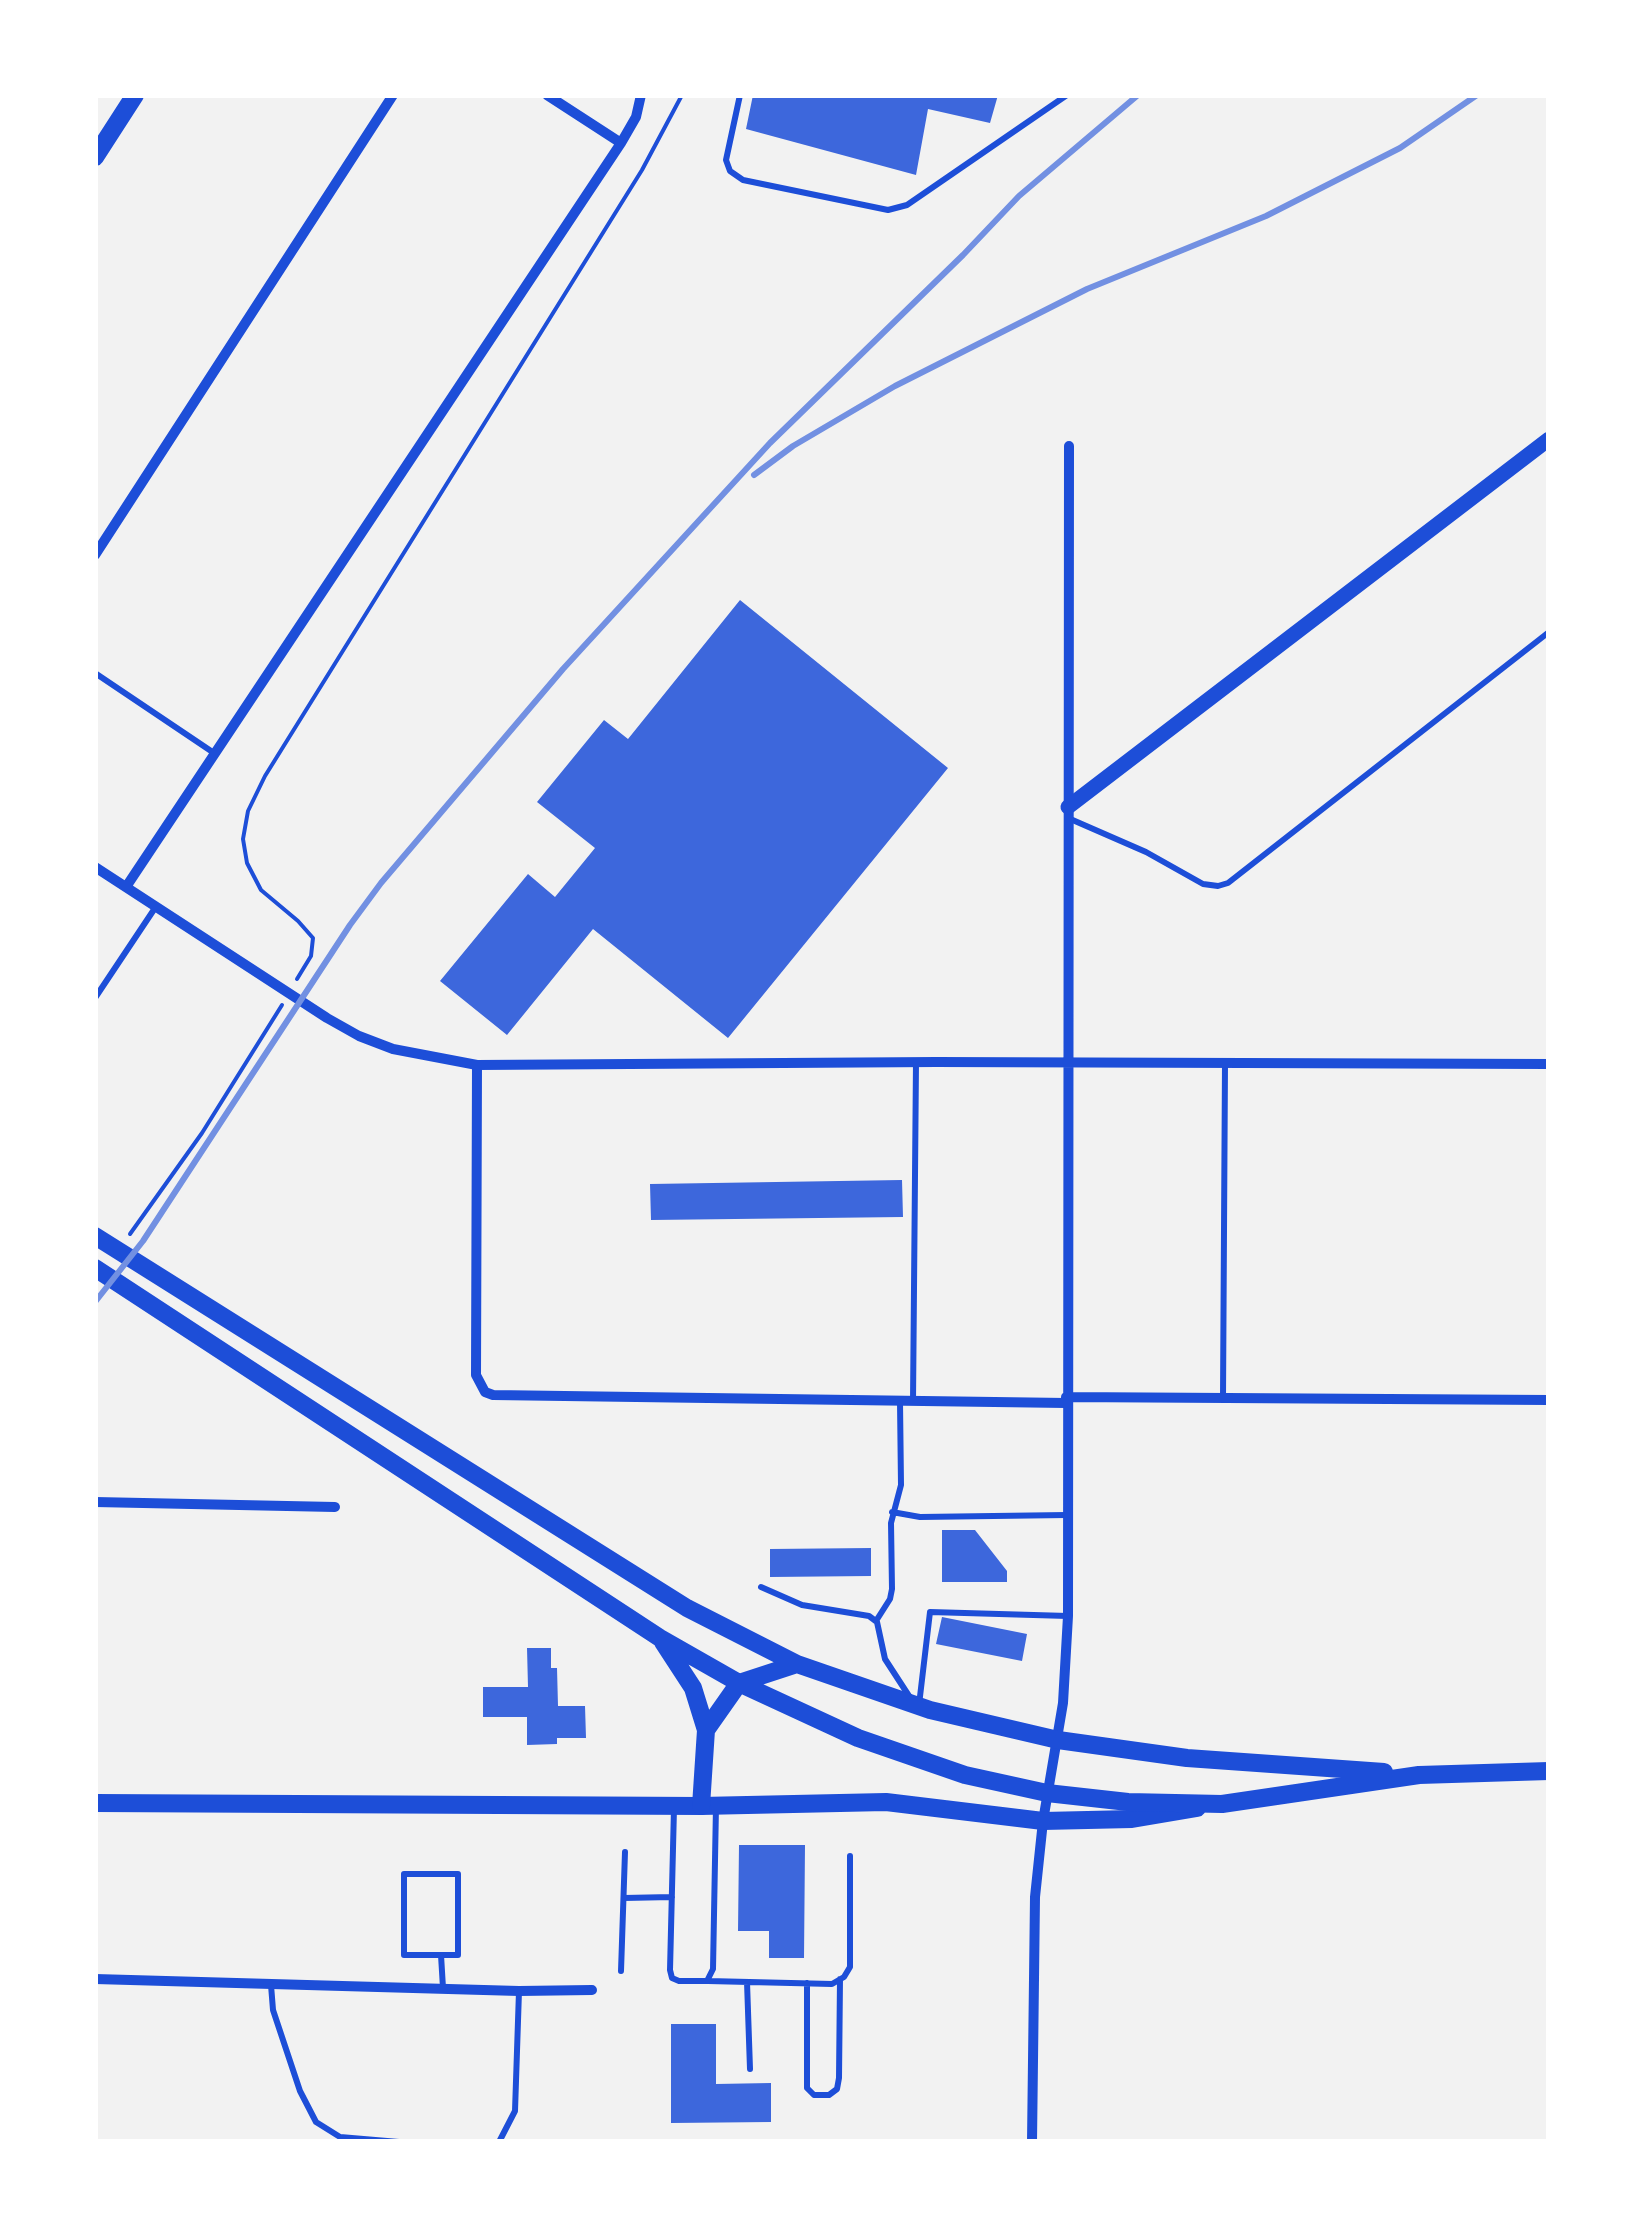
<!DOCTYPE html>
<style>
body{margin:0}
#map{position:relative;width:1644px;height:2237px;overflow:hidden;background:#f2f2f2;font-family:"Roboto Condensed",sans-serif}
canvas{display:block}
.frame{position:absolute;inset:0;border:98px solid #fff;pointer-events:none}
</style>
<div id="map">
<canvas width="1644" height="2237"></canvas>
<div class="frame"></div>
</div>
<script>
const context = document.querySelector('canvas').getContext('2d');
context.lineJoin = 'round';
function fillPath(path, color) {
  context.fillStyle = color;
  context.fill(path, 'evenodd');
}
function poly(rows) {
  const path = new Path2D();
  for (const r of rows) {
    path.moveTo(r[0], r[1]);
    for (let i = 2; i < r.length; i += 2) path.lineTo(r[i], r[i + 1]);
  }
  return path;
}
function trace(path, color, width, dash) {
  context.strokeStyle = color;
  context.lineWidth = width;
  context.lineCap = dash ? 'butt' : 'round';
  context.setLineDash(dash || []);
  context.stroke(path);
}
const building = poly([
 [753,95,998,95,990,123,928,109,916,175,746,129],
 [740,600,948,768,728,1038,593,929,507,1035,440,981,528,874,555,897,595,848,537,802,604,720,628,739],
 [902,1180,903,1217,651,1220,650,1184],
 [942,1530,975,1530,1007,1571,1007,1582,942,1582],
 [871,1548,871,1576,770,1577,770,1549],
 [942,1617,1027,1634,1022,1661,936,1644],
 [527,1648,551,1648,551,1668,557,1668,558,1706,585,1706,586,1738,557,1738,557,1744,527,1745,527,1717,483,1717,483,1687,528,1687],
 [739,1845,805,1845,804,1958,769,1958,769,1931,738,1931],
 [671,2024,716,2024,716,2084,771,2083,771,2122,671,2123]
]);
const path = poly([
 [297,979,311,956,313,938,298,921,261,890,247,863,243,839,248,811,265,776,642,170,682,95],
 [130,1234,202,1133,282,1005]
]);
const service = poly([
 [740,95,726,160,730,171,743,180,888,210,907,205,1067,95],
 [95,673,214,753],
 [1068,818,1146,852,1203,884,1218,886,1228,883,1549,632],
 [95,998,155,908],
 [1223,1397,1225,1063],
 [913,1401,916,1062],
 [892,1512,920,1517,1067,1515],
 [761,1587,802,1605,869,1616,877,1622,885,1659,911,1699],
 [876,1621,890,1599,892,1589,891,1523,901,1485,900,1402],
 [919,1705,930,1612,1068,1616],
 [674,1808,670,1970,672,1978,679,1981,707,1981,713,1969,716,1806],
 [624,1898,672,1897],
 [441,1955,404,1955,404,1874,458,1874,458,1955,441,1955,443,1988],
 [621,1971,625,1852],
 [708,1981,832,1984,844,1977,850,1967,850,1856],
 [747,1982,750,2069],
 [807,1983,807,2088,814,2095,829,2095,837,2089,839,2078,840,1979],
 [271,1985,273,2010,300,2091,316,2122,340,2137,399,2142],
 [499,2142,515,2111,519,1991]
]);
const minor = poly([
 [547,95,621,143],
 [95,555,393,95],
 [95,867,327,1018,359,1036,393,1049,477,1065,936,1062,1549,1064],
 [126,887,621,143,636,117,641,95],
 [477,1065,476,1375,485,1392,493,1395,1066,1403],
 [1066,1397,1549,1400],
 [95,1502,335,1507],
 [95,1979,519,1991,592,1990],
 [1032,2142,1035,1897,1043,1821,1063,1703,1068,1616,1069,446]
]);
const tertiary = poly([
 [1068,807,1549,439]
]);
const secondary = poly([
 [95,1803,701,1806,886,1802,1043,1821,1132,1819,1197,1808]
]);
const primary = poly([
 [95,157,135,95],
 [95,1236,687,1608,797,1664,930,1710,1058,1740,1187,1758,1384,1772],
 [95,1268,660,1638,739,1683,858,1738,965,1775,1047,1793,1128,1802,1222,1804,1419,1775,1549,1771],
 [663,1642,693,1688,706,1730],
 [701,1806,706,1730,739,1683,797,1664]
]);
const rail = poly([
 [754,475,793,446,895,386,1087,289,1266,216,1400,148,1477,95],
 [95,1302,143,1241,350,925,381,883,563,669,770,443,963,255,1019,196,1138,95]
]);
fillPath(building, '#3d67dc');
trace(path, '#1d4ed8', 4);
trace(service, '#1d4ed8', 6);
trace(minor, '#1d4ed8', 10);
trace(tertiary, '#1d4ed8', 15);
trace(secondary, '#1d4ed8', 18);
trace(primary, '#1d4ed8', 18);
trace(rail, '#7290e2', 6);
</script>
